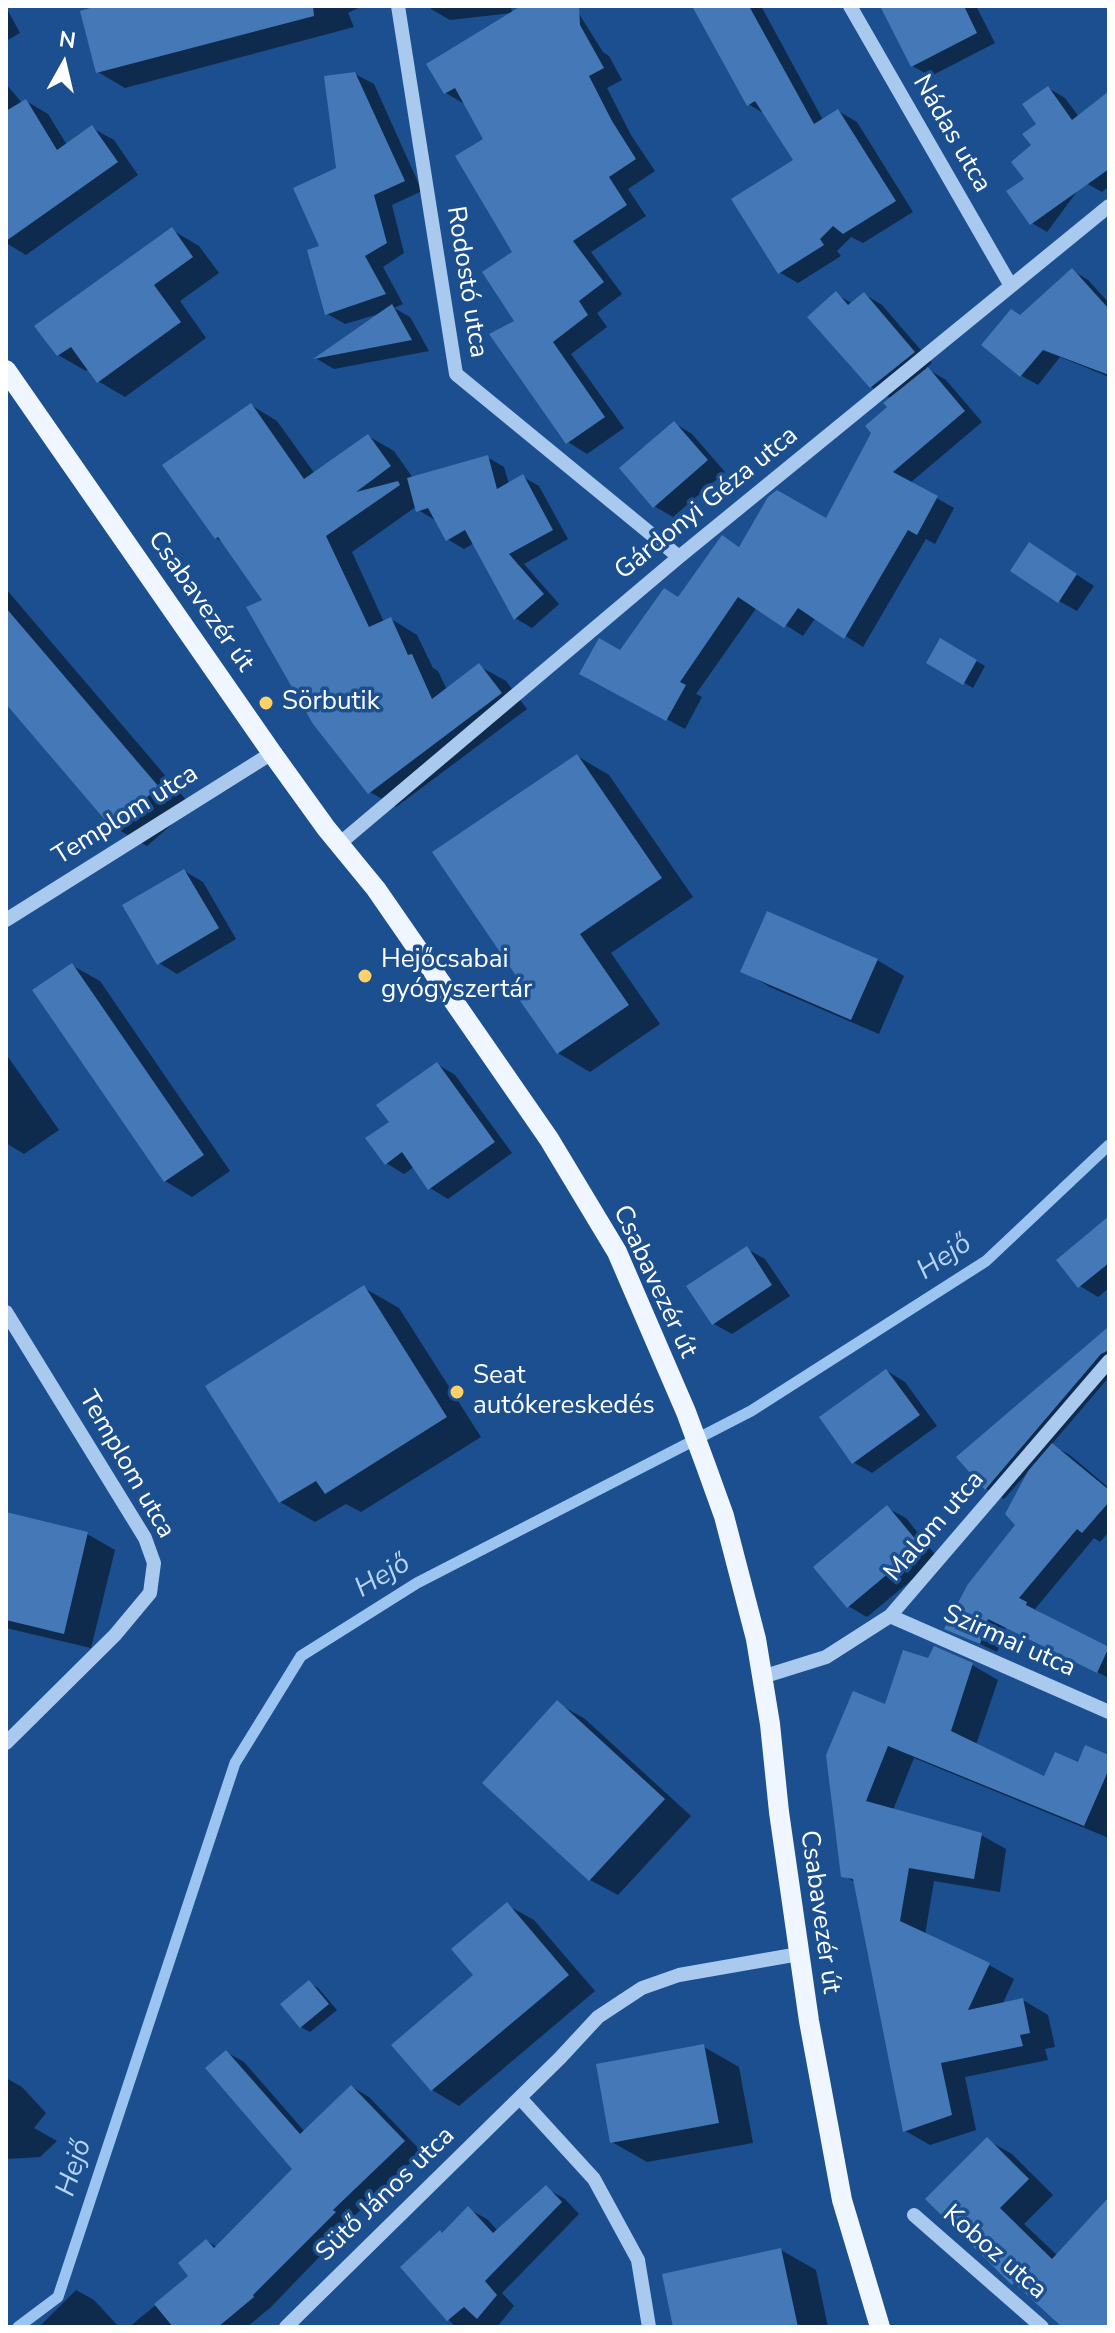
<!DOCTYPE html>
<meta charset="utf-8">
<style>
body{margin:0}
#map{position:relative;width:1115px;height:2333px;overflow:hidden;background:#1b4f8f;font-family:"Nunito Sans",sans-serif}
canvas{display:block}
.frame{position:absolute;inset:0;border:8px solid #fff;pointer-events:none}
.north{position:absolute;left:24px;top:24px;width:80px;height:80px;-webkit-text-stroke:6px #1b4f8f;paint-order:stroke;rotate:8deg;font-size:22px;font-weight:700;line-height:32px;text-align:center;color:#fff}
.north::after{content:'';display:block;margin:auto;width:28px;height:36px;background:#fff;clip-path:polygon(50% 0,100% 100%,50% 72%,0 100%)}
</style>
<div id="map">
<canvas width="1115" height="2333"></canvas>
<div class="frame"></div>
<div class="north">N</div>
</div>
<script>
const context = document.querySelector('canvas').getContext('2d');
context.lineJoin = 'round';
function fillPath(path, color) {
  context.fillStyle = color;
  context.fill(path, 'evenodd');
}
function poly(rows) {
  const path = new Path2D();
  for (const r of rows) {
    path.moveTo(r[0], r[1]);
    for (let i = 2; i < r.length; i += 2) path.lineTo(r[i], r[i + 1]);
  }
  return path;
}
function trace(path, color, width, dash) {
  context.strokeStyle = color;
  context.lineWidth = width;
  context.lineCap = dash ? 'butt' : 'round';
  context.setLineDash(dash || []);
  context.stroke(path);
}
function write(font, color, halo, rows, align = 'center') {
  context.font = font + ' "Nunito Sans",sans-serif';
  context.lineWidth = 7;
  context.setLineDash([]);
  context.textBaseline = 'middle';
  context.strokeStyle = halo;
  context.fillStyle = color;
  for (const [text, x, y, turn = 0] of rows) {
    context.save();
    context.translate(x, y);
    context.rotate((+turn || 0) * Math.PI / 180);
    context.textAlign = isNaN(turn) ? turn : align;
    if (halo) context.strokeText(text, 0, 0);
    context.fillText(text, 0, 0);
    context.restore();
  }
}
const shadow = poly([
 [105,6,362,6,348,13,354,27,125,88,98,72],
 [431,6,511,6,512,13,450,20,431,9],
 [525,6,574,6,603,52,609,56,622,80,607,88,631,135,655,171,628,189,646,216,591,252,622,294,597,313,607,327,571,354,624,428,587,454,568,442,516,322,515,253,485,140,466,105,446,93],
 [695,6,761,6,823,120,838,111,857,122,913,212,863,243,851,237,837,251,841,256,798,283,779,272,796,161,767,115,748,104],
 [882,6,976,6,995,43,931,76,912,66],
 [6,7,20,33,6,41],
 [355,74,374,84,422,191,392,205,404,253,383,267,403,304,394,308,410,317,429,351,334,369,317,359,385,312,345,324,326,313,322,248,339,169],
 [6,84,23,104,26,101,48,114,67,145,92,128,114,140,138,175,26,255,6,243],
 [1048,88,1065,98,1079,117,1109,94,1109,186,1102,192,1084,182,1047,232,1030,222,1026,180],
 [172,230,199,246,219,273,180,301,206,338,125,397,98,381,89,368,86,371,58,355],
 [1072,270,1088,280,1109,303,1109,377,1060,357,1038,385,1022,376,984,345,1021,317],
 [836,294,853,304,864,294,882,305,932,363,926,368,946,380,982,422,910,483,954,508,935,544,926,539,863,647,816,617,803,636,757,607,696,694,702,697,685,729,600,683,621,653,679,599,723,537,741,548,826,521,890,407,892,399,871,387],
 [251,405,277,421,315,474,368,436,394,451,413,478,487,457,504,467,509,484,523,477,539,486,568,539,524,564,559,604,532,628,515,618,474,543,464,549,447,539,435,520,418,510,417,506,352,552,384,622,391,619,417,635,433,668,438,671,447,690,479,666,506,681,527,709,396,807,370,792,265,601,223,542,216,538],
 [674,423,692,434,725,472,673,517,654,506],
 [1048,556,1094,586,1077,611,1059,601],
 [6,589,192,807,147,846,112,826,6,701],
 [941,641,985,666,973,688,929,662],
 [577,756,609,775,693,897,611,953,660,1024,590,1072,558,1053],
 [184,871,203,882,236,939,177,974,159,963],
 [877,960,904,976,879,1034,770,987,743,971],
 [73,966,100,981,230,1171,192,1197,165,1181],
 [6,1054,59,1130,24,1154,6,1143],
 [437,1064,455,1075,512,1153,448,1199,430,1188,414,1167,404,1174,386,1163,392,1122],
 [1109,1234,1109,1288,1098,1297,1080,1286],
 [747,1249,765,1259,790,1296,732,1334,714,1324],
 [364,1288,399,1308,481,1437,361,1512,346,1504,315,1522,280,1502],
 [1109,1331,1109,1377,1051,1445,1070,1455,1109,1488,1109,1535,1107,1534,1100,1542,1094,1538,1035,1609,1043,1614,1042,1616,1109,1649,1109,1678,1006,1627,997,1652,946,1628,1017,1525,1029,1474,1027,1473,1004,1499,986,1489],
 [887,1371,905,1382,937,1426,872,1473,853,1462],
 [887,1508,906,1518,938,1558,867,1617,848,1606],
 [6,1515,87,1534,115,1550,91,1648,6,1628],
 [935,1649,972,1665,998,1680,976,1745,1045,1779,1079,1765,1109,1757,1109,1838,914,1758,893,1810,981,1835,1006,1849,1000,1892,934,1881,925,1935,989,1965,1014,1979,1002,2005,1023,2000,1048,2015,1055,2047,1045,2049,1048,2060,965,2077,976,2130,930,2145,904,2130,856,1883,843,1875,886,1707,929,1661],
 [557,1703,585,1719,691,1816,618,1895,590,1880,484,1782],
 [507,1905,534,1920,595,1991,459,2106,432,2090,476,1975],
 [309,1983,318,1988,337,2010,310,2032,301,2027],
 [704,2047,739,2067,753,2143,647,2162,612,2142],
 [226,2052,244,2062,305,2132,352,2087,369,2097,422,2152,349,2221,352,2223,271,2307,247,2327,129,2327,191,2276,207,2241,218,2248,295,2169],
 [6,2078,22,2087,46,2113,34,2128,57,2141,40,2157,6,2159],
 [987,2140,1012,2154,1053,2195,1024,2224,1058,2256,1109,2207,1109,2327,1065,2327,1023,2289,1013,2283],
 [546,2188,565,2199,579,2214,502,2293,514,2306,497,2327,455,2327,403,2267,443,2235,468,2209,487,2219,498,2231],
 [781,2250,816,2270,828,2327,675,2327],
 [76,2290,94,2300,119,2327,39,2327]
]);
const stream = poly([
 [18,2327,58,2297,235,1763,301,1656,417,1583,751,1411,986,1261,1109,1145]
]);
const building = poly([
 [97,6,313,6,314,16,96,73,80,11],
 [521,6,579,6,580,25,604,68,589,76,612,121,636,159,609,177,627,205,573,241,604,282,579,301,588,315,553,342,605,417,566,444,489,334,514,321,482,272,512,252,455,156,483,139,455,88,444,94,426,64],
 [692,6,749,6,814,124,838,109,896,201,843,234,833,226,820,239,824,245,778,274,731,199,793,160,755,101,747,106],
 [880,6,964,6,977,33,911,67],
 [355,72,405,181,374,195,387,243,365,256,386,294,325,315,307,250,319,246,293,188,336,168,324,76],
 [1048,86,1072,120,1109,91,1109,169,1030,225,1006,191,1024,179,1011,162,1031,145,1022,134,1036,124,1022,104],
 [26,99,57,150,92,125,118,162,6,241,6,111],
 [172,227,193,257,154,285,181,322,97,383,71,347,57,356,34,326],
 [1072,268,1109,309,1109,375,1043,350,1020,377,981,345,1011,309,1020,315],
 [836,291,848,305,864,292,915,352,870,388,807,317],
 [392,304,412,340,313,359],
 [928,367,965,411,893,472,938,496,917,535,908,530,844,639,798,608,784,628,738,597,680,682,686,685,666,721,579,674,599,638,620,650,664,588,678,597,722,535,739,547,768,497,777,490,826,518,871,433,865,426,887,407,883,403],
 [251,403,304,479,368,434,391,466,356,492,398,481,400,485,326,536,369,627,391,617,408,655,412,654,432,699,479,663,502,693,368,794,313,724,246,607,262,600,218,537,215,539,162,465],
 [674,421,708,460,653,508,619,468],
 [488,455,497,489,523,474,553,530,509,554,544,594,514,620,465,530,446,541,428,508,416,512,407,478],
 [1029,542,1077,574,1058,603,1010,571],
 [6,608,159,787,111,827,6,704],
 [940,638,977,660,963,685,926,663],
 [577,754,662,878,580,934,629,1005,557,1054,514,992,523,986,432,852],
 [184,869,219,928,157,965,122,905],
 [767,911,878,959,851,1020,740,972],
 [72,963,204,1155,164,1182,32,990],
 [437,1062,495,1142,428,1190,402,1152,385,1165,365,1138,389,1122,376,1105],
 [1109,1216,1109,1263,1078,1288,1056,1260],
 [747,1246,772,1285,712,1325,686,1286],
 [364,1285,447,1417,325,1494,316,1481,279,1503,205,1386],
 [1107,1328,1109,1330,1109,1350,1101,1354,985,1490,956,1457],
 [886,1369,920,1415,852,1464,819,1417],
 [1052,1443,1109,1490,1109,1502,1082,1533,1077,1529,1019,1598,1027,1602,1026,1605,1109,1647,1097,1673,988,1619,980,1644,944,1629,968,1584,1015,1525,1005,1514,1028,1471],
 [887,1505,921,1546,847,1608,813,1567],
 [6,1512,88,1532,64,1634,6,1620],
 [934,1646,973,1663,951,1731,1044,1776,1055,1752,1078,1762,1085,1745,1109,1755,1109,1769,1084,1826,888,1746,866,1801,982,1833,974,1879,909,1868,900,1921,990,1963,968,2010,1023,1998,1030,2033,1020,2035,1023,2046,941,2063,952,2115,903,2132,853,1879,841,1877,826,1755,853,1691,885,1704,903,1650,928,1658],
 [557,1700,665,1799,589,1881,482,1783],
 [507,1902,569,1975,431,2091,391,2045,473,1975,451,1949],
 [309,1980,329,2004,300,2028,280,2004],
 [704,2044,719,2123,610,2143,596,2064],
 [226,2050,300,2134,351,2085,405,2141,333,2210,336,2212,253,2295,254,2297,218,2327,173,2327,154,2304,188,2276,178,2263,206,2239,214,2248,292,2169,205,2068],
 [987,2137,1029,2179,1000,2208,1052,2259,1109,2197,1109,2327,1062,2327,1014,2283,1012,2285,925,2199],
 [546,2185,562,2202,485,2281,497,2295,477,2319,464,2307,447,2321,400,2267,440,2230,442,2233,468,2206,493,2233],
 [781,2248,798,2327,673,2327,662,2274]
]);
const minor = poly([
 [398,6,456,374,679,557],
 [850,6,1011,286],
 [339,844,679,557,1109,206],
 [6,920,272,753],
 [6,1312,145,1538,154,1563,150,1593,115,1635,6,1743],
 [890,1616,1109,1712],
 [762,1677,826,1657,890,1616,1109,1361],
 [520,2098,594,2179,638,2260,649,2327],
 [914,2215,1042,2327],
 [286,2327,560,2058,598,2017,642,1988,679,1975,799,1954]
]);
const major = poly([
 [6,370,272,753,326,828,376,889,549,1139,617,1252,686,1412,706,1466,724,1516,756,1639,770,1724,779,1812,809,2021,842,2200,880,2327]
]);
const markers = [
 [266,703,8,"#ffd166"],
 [365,976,8,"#ffd166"],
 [457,1392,8,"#ffd166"]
];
const streetNames = [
 ["Nádas utca",951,134,60],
 ["Rodostó utca",466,282,81],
 ["Gárdonyi Géza utca",707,504,-39],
 ["Csabavezér út",200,602,55],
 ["Templom utca",126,816,-32],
 ["Csabavezér út",654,1282,65],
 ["Templom utca",126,1465,60],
 ["Malom utca",935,1527,-49],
 ["Szirmai utca",1009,1642,24],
 ["Csabavezér út",819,1912,82],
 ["Sütő János utca",386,2195,-44],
 ["Koboz utca",994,2253,41]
];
const poiNames = [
 ["Sörbutik",282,703],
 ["Hejőcsabai",381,961],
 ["gyógyszertár",381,991],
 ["Seat",473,1377],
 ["autókereskedés",473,1407]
];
const waterNames = [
 ["Hejő",945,1258,-34],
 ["Hejő",383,1577,-31],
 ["Hejő",75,2168,-72]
];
fillPath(shadow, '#0007');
trace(stream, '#9cc4f0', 11);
fillPath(building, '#4478b7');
trace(minor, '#a9c9ee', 14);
trace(major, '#f0f6ff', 20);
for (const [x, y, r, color] of markers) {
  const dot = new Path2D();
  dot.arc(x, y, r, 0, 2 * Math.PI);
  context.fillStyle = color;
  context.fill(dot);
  trace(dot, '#1b4f8f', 3);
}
write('26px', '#fff', '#1b4f8f', streetNames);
write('26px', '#fff', '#1b4f8f', poiNames, 'left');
write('italic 28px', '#b5d3f5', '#1b4f8f', waterNames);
</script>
